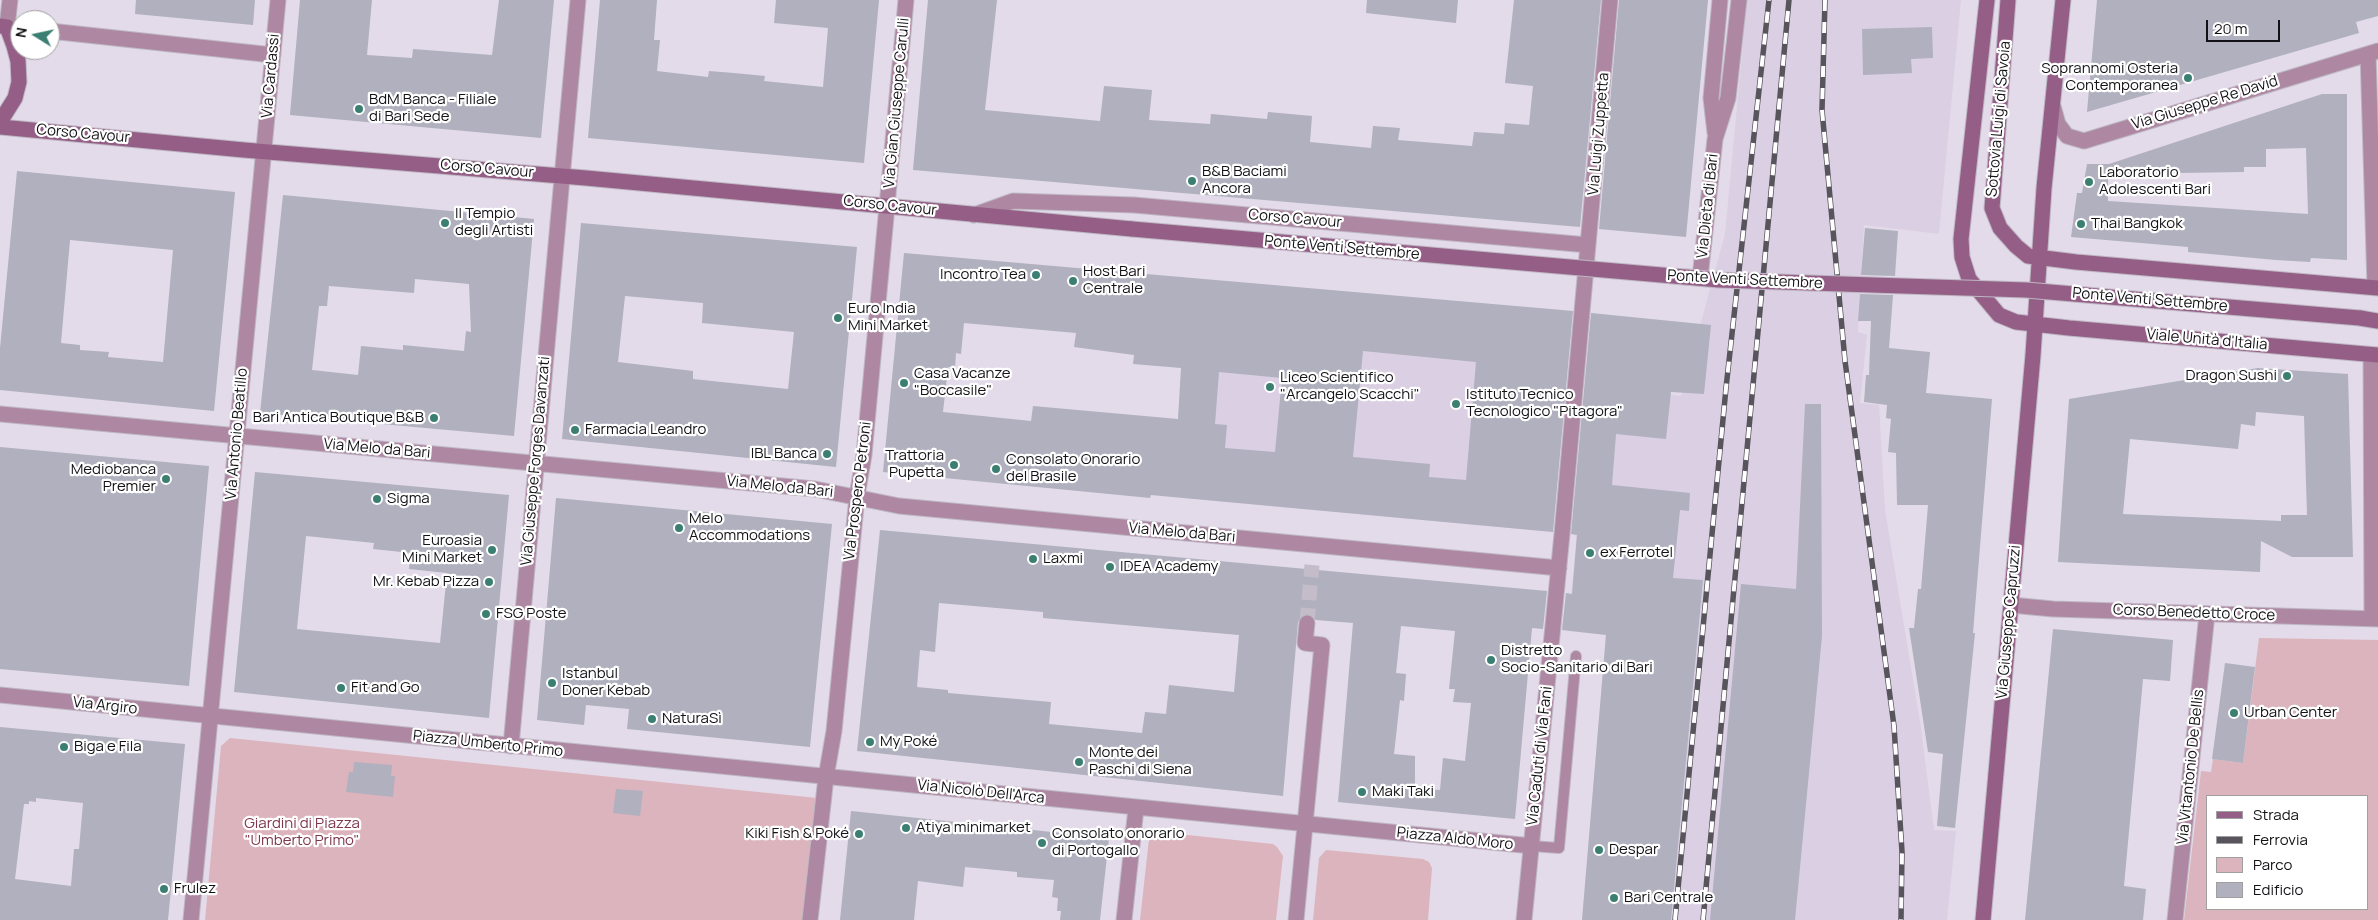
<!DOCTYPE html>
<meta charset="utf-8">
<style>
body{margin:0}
#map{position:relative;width:2378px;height:920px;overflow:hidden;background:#e3dbe9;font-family:Manrope,sans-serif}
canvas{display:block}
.legend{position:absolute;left:2206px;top:795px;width:162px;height:115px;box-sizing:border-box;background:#fff;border:1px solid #a1a0a1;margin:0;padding:6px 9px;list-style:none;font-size:15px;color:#131115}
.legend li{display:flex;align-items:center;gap:10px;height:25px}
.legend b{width:25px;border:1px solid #a1a0a1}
.north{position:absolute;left:10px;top:10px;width:50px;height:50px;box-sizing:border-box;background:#fff;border:1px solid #a1a0a1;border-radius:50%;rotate:280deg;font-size:14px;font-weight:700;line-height:20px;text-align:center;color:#131115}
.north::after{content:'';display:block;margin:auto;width:18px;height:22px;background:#3b7f72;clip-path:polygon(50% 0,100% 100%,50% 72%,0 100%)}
.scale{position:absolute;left:2206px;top:20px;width:74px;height:22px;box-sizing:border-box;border:2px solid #131115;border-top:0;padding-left:6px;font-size:15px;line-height:18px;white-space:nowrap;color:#131115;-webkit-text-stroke:4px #fff;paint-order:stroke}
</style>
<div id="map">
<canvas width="2378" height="920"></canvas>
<ul class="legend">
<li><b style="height:6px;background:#945e86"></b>Strada</li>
<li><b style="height:6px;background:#58545b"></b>Ferrovia</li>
<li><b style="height:14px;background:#dcb4bd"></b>Parco</li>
<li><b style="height:14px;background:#b0b0be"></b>Edificio</li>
</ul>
<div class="north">N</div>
<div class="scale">20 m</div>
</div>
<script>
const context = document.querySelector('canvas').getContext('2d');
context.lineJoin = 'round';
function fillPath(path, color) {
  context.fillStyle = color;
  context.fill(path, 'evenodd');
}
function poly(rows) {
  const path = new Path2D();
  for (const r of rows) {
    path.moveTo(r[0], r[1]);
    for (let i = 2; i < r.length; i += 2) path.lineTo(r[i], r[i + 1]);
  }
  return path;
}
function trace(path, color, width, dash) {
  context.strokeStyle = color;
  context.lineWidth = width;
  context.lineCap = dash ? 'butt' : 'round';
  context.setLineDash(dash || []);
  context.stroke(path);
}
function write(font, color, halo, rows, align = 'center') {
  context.font = font + ' Manrope,sans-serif';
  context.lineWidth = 4.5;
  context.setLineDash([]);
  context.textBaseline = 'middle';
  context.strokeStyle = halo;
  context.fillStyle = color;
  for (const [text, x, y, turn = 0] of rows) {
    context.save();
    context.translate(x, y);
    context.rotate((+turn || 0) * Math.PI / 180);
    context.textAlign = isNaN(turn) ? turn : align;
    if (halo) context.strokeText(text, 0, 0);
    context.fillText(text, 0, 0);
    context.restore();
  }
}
const built = poly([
 [1747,0,1961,0,1939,234,1864,225,1858,332,1867,335,1860,403,1879,405,1885,510,1921,728,1934,830,1956,831,1947,920,1582,920,1607,622,1598,634,1568,631,1590,386,1681,396,1725,234],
 [1224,281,1562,310,1542,531,1162,496,1178,420,1183,350,1218,353]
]);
const green = poly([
 [2259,638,2378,640,2378,920,2184,920,2201,771,2211,772,2213,759,2243,763],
 [2207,796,2367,796,2367,909,2207,909],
 [230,738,817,798,803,920,205,920,221,746],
 [1159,832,1273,844,1277,847,1283,856,1276,920,1140,920,1149,839,1151,835],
 [1326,850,1423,859,1429,862,1432,868,1428,920,1313,920,1319,858]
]);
const building = poly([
 [136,0,255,0,253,25,135,14],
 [300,0,372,0,367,55,412,58,413,49,492,55,499,0,554,0,541,138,290,115],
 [600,0,657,0,654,40,660,40,657,71,708,77,709,71,734,73,765,76,764,81,823,87,828,28,774,23,776,0,879,0,864,163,588,138],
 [928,0,997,0,985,110,1100,121,1104,86,1152,90,1149,120,1210,124,1211,114,1267,119,1268,112,1312,116,1310,142,1371,148,1373,126,1400,128,1398,140,1472,146,1474,132,1504,134,1505,123,1529,125,1533,86,1505,83,1514,0,1601,0,1580,227,913,170],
 [1367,0,1458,0,1456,23,1366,13],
 [1619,0,1708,0,1686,237,1599,229],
 [2097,0,2378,0,2378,16,2356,22,2359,33,2087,112],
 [1932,27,1933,58,1911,59,1912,73,1863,75,1862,29],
 [2322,94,2347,94,2347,260,2311,258,2310,262,2276,260,2188,252,2188,247,2071,237,2077,193,2082,193,2087,164,2109,164],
 [2306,148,2308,214,2108,201,2108,174,2244,172,2244,167,2266,167,2266,149],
 [17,171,235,192,214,411,0,390,0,348],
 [70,240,173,250,163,362,108,357,109,352,80,350,80,345,61,343],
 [283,195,534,219,514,436,260,413],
 [415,279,469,284,471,332,466,331,464,351,403,345,403,350,361,346,358,375,312,370,319,306,327,306,329,286,414,293],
 [581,223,857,247,836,467,562,439],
 [625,296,703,303,702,323,794,332,788,389,693,379,693,371,618,362],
 [1865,228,1898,231,1895,276,1861,275],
 [904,253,1573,311,1553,532,1151,495,1150,498,883,472],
 [964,323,1076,333,1074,347,1134,355,1133,364,1181,368,1178,419,1033,406,1031,421,943,412,948,367,955,368,956,353,961,354],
 [1363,351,1476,362,1466,480,1429,477,1430,464,1353,457],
 [1219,372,1282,378,1275,452,1225,448,1227,425,1215,424],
 [1860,294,1893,295,1889,348,1930,352,1926,393,1992,399,1973,633,1975,633,1955,828,1937,826,1943,754,1928,752,1909,628,1914,628,1918,589,1921,589,1928,505,1897,505,1896,453,1888,452,1891,419,1886,418,1887,405,1864,402,1866,375,1869,375,1871,321,1858,321],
 [1591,313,1711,325,1704,394,1671,392,1666,439,1616,434,1612,485,1690,493,1689,511,1680,510,1673,578,1703,580,1671,920,1582,920,1606,635,1562,630,1566,593,1572,594,1577,535,1571,534],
 [2258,368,2348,374,2353,557,2292,557,2261,541,2260,572,2058,562,2069,399],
 [2256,412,2304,416,2307,515,2281,515,2281,521,2123,514,2130,439,2238,449,2241,424,2255,426],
 [1805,404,1821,404,1822,636,1795,920,1710,920,1741,584,1796,589],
 [0,447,209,466,189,686,0,669],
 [255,472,509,495,489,718,234,692],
 [306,536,374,543,373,549,411,553,409,569,447,573,440,643,297,629],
 [556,498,832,524,810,747,627,729,629,709,586,705,584,725,537,720],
 [880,530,1547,591,1543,629,1532,628,1515,819,1338,802,1353,623,1316,620,1308,614,1303,615,1298,622,1283,796,857,751],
 [939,603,1043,612,1043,618,1239,635,1234,692,1169,685,1166,714,1145,712,1142,733,1049,724,1051,702,948,693,948,690,917,687,920,650,935,652],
 [1401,626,1455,631,1449,689,1455,689,1453,702,1471,703,1465,761,1443,758,1440,790,1415,789,1415,756,1394,754,1400,700,1404,701,1406,674,1396,673],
 [2053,629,2173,640,2170,681,2143,679,2124,886,2146,889,2143,920,2025,920],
 [2225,663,2255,667,2243,763,2212,759],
 [0,727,185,744,168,920,0,920],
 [36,798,83,803,79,849,74,849,71,886,15,879,24,804,29,804,29,801,36,802],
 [354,762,392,765,391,776,395,776,393,797,346,792,349,772,353,772],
 [616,789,643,791,640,816,613,813],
 [851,811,1109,838,1100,920,1060,920,1061,911,1057,911,1058,898,1052,897,1054,880,1017,877,1017,872,965,867,963,887,918,881,914,920,840,920]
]);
const streetTunnel = poly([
 [1307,623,1312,565]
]);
const lane = poly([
 [1532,846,1559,848,1576,656]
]);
const street = poly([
 [10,0,7,27,20,28],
 [50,31,273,55],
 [2368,54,2375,287],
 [2053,106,2058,124,2067,136,2084,141,2378,51],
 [1715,133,1711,98,1720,0],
 [974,215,1013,201,1134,205,1588,245],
 [1687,277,1700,278,1715,139,1728,98,1739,0],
 [2371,355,2372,618],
 [0,414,815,489,899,506,1559,568],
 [2011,605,2053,609,2378,619],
 [0,695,1532,846],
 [511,746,578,0],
 [191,920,278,0],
 [810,920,826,777,834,731,857,496,864,455,906,0],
 [1124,920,1136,808],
 [1296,920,1322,645,1305,643,1307,623],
 [1524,920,1562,534,1610,0],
 [2175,920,2207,614]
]);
const secondary = poly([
 [1987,0,1961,239,1962,257,1969,279,1999,315,2016,322,2069,328,2378,355],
 [2008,0,1992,208,2000,228,2016,246,2028,256,2076,262,2378,288],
 [0,26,7,27,14,46,18,61,19,82,15,98,0,122],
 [0,127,244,150,586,178,1132,229],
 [2360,318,2378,321],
 [1983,920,2033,355,2044,188,2063,0]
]);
const rail = poly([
 [1825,0,1822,110,1845,361,1894,726,1902,852,1901,920],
 [1675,920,1726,388,1769,0],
 [1703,920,1789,0]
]);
const secondaryBridge = poly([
 [1132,229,1719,280,2026,290,2360,318]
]);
const markers = [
 [2188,78,5,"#3b7f72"],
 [359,109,5,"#3b7f72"],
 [1192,181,5,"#3b7f72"],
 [2089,182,5,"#3b7f72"],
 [445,223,5,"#3b7f72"],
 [2081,224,5,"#3b7f72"],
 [1036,275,5,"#3b7f72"],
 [1073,281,5,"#3b7f72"],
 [838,318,5,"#3b7f72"],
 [2287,376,5,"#3b7f72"],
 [904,383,5,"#3b7f72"],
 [1270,387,5,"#3b7f72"],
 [1456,404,5,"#3b7f72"],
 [434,418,5,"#3b7f72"],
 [575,430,5,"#3b7f72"],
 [827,454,5,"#3b7f72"],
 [954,465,5,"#3b7f72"],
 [996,469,5,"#3b7f72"],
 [166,479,5,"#3b7f72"],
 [377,499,5,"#3b7f72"],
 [679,528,5,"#3b7f72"],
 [492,550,5,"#3b7f72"],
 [1590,553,5,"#3b7f72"],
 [1033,559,5,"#3b7f72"],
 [1110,567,5,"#3b7f72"],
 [489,582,5,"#3b7f72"],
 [486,614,5,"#3b7f72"],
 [1491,660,5,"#3b7f72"],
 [552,683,5,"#3b7f72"],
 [341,688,5,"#3b7f72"],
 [2234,713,5,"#3b7f72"],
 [652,719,5,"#3b7f72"],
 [870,742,5,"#3b7f72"],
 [64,747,5,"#3b7f72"],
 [1079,762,5,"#3b7f72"],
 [1362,792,5,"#3b7f72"],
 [906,828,5,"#3b7f72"],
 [859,834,5,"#3b7f72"],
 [1042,843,5,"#3b7f72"],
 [1599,850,5,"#3b7f72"],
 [164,889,5,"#3b7f72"],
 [1614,898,5,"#3b7f72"]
];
const poiNames = [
 ["Soprannomi Osteria",2178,69,"right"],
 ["Contemporanea",2178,86,"right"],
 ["BdM Banca - Filiale",369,100],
 ["di Bari Sede",369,117],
 ["B&B Baciami",1202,172],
 ["Ancora",1202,189],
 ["Laboratorio",2099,173],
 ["Adolescenti Bari",2099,190],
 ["Il Tempio",455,214],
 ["degli Artisti",455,231],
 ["Thai Bangkok",2091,224],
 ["Host Bari",1083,272],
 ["Centrale",1083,289],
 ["Incontro Tea",1026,275,"right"],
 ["Euro India",848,309],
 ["Mini Market",848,326],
 ["Casa Vacanze",914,374],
 ["\"Boccasile\"",914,391],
 ["Dragon Sushi",2277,376,"right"],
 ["Liceo Scientifico",1280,378],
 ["\"Arcangelo Scacchi\"",1280,395],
 ["Istituto Tecnico",1466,395],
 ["Tecnologico \"Pitagora\"",1466,412],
 ["Bari Antica Boutique B&B",424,418,"right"],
 ["Farmacia Leandro",585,430],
 ["IBL Banca",817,454,"right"],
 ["Trattoria",944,456,"right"],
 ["Pupetta",944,473,"right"],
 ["Consolato Onorario",1006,460],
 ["del Brasile",1006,477],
 ["Mediobanca",156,470,"right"],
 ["Premier",156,487,"right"],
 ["Sigma",387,499],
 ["Melo",689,519],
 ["Accommodations",689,536],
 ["Euroasia",482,541,"right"],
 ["Mini Market",482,558,"right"],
 ["ex Ferrotel",1600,553],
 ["Laxmi",1043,559],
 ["IDEA Academy",1120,567],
 ["Mr. Kebab Pizza",479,582,"right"],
 ["FSG Poste",496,614],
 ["Distretto",1501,651],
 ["Socio-Sanitario di Bari",1501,668],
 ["Istanbul",562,674],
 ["Doner Kebab",562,691],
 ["Fit and Go",351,688],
 ["Urban Center",2244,713],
 ["NaturaSì",662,719],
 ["My Poké",880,742],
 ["Biga e Fila",74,747],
 ["Monte dei",1089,753],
 ["Paschi di Siena",1089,770],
 ["Maki Taki",1372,792],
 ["Atiya minimarket",916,828],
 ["Kiki Fish & Poké",849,834,"right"],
 ["Consolato onorario",1052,834],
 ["di Portogallo",1052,851],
 ["Despar",1609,850],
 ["Frulez",174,889],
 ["Bari Centrale",1624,898]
];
const streetNames = [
 ["Via Cardassi",271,76,-85],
 ["Via Gian Giuseppe Carulli",897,103,-85],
 ["Via Giuseppe Re David",2205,103,-17],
 ["Sottovia Luigi di Savoia",1999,119,-85],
 ["Corso Cavour",83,134,5],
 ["Via Luigi Zuppetta",1599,134,-85],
 ["Corso Cavour",487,169,5],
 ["Corso Cavour",890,206,6],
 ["Via Dieta di Bari",1708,206,-84],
 ["Corso Cavour",1295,219,5],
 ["Ponte Venti Settembre",1342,248,5],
 ["Ponte Venti Settembre",1745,280,3],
 ["Ponte Venti Settembre",2150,300,5],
 ["Viale Unità d'Italia",2207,340,5],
 ["Via Antonio Beatillo",237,434,-85],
 ["Via Melo da Bari",377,449,5],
 ["Via Giuseppe Forges Davanzati",536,461,-85],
 ["Via Melo da Bari",780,487,6],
 ["Via Prospero Petroni",858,491,-83],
 ["Via Melo da Bari",1182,533,5],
 ["Corso Benedetto Croce",2194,613,2],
 ["Via Giuseppe Capruzzi",2009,622,-85],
 ["Via Argiro",105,706,6],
 ["Piazza Umberto Primo",488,744,6],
 ["Via Caduti di Via Fani",1540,756,-84],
 ["Via Vitantonio De Bellis",2191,767,-84],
 ["Via Nicolò Dell'Arca",981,792,6],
 ["Piazza Aldo Moro",1455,839,6]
];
const parkNames = [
 ["Giardini di Piazza",302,824],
 ["\"Umberto Primo\"",302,841]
];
fillPath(built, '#dbcfe4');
fillPath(green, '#dcb4bd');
fillPath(building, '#b0b0be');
trace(streetTunnel, '#c4bdc9', 15, [15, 8]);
trace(lane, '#beb7c3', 12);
trace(street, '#beb7c3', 17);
trace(secondary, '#beb7c3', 17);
trace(lane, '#ae88a3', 10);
trace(street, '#ae88a3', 15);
trace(secondary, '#945e86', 15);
trace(rail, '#58545b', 5.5);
trace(rail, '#fff', 4, [11]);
trace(secondaryBridge, '#beb7c3', 17, []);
trace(secondaryBridge, '#945e86', 15);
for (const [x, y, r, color] of markers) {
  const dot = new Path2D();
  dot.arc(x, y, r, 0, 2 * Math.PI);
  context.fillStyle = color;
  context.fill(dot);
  trace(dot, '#fff', 2);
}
write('15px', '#131115', '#fff', poiNames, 'left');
write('15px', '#131115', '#fff', streetNames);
write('15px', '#7e364d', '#fff', parkNames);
</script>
